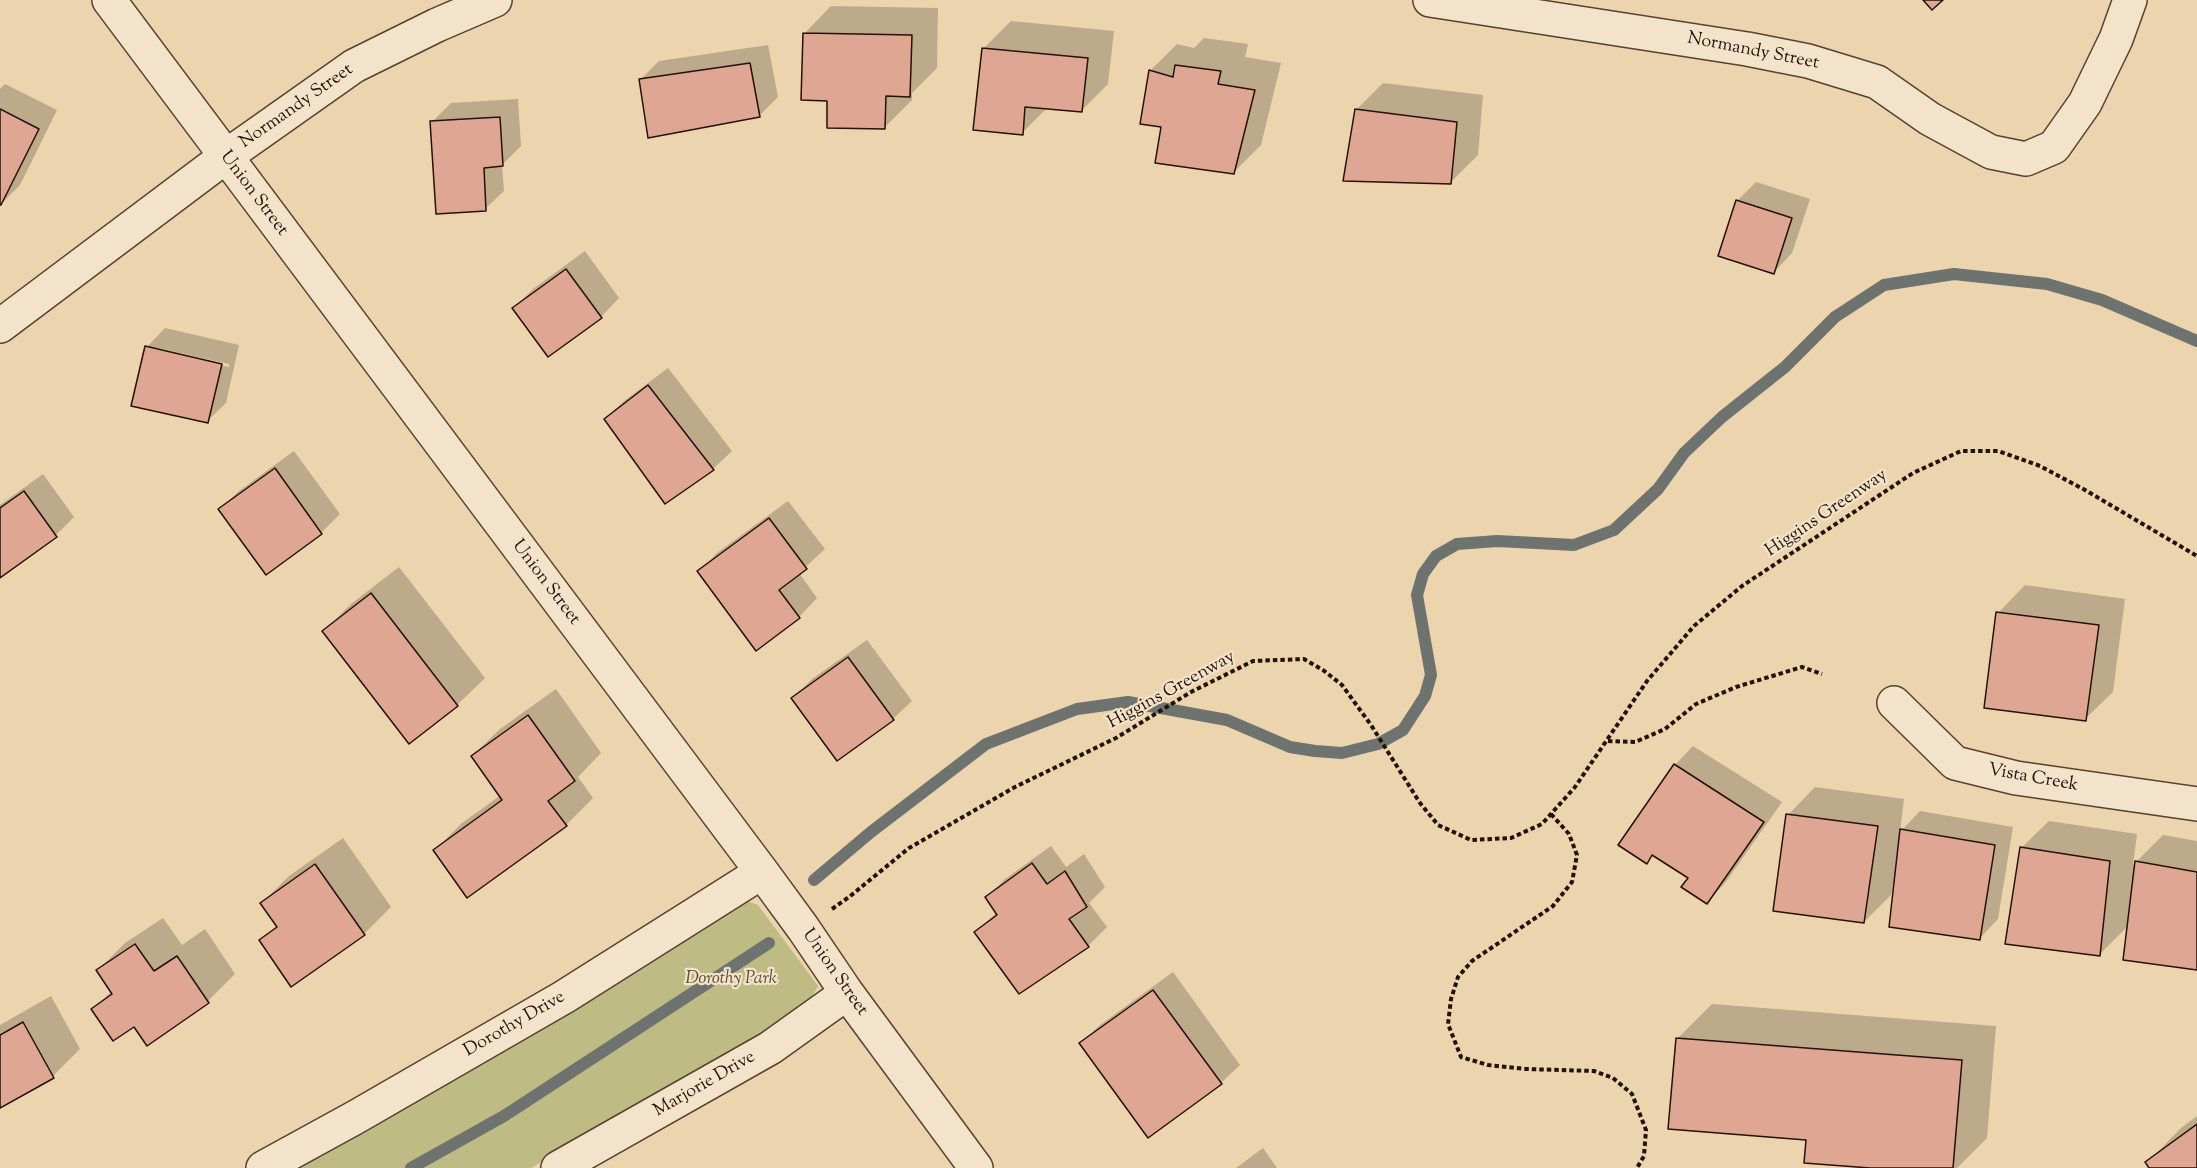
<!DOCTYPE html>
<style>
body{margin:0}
canvas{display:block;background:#ebd4ae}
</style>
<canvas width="2197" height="1168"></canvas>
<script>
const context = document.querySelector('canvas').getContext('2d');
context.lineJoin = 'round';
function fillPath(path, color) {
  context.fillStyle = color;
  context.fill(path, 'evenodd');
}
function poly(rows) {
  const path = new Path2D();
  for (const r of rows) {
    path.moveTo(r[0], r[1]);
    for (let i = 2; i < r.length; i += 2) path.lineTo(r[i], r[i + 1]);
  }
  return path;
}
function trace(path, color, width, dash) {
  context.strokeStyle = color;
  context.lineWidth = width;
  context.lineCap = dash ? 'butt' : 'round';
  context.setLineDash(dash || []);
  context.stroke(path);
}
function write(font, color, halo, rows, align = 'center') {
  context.font = font + ' "Sorts Mill Goudy",serif';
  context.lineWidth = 4.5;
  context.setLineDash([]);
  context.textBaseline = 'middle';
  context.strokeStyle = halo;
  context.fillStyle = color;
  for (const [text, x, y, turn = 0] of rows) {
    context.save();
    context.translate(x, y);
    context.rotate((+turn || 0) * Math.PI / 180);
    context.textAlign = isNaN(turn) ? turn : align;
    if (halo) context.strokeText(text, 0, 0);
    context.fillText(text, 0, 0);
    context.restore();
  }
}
const green = poly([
 [744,900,758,905,818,986,806,1007,531,1168,285,1168]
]);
const shadow = poly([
 [831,6,938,8,937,68,912,93,912,100,884,128,804,34],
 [1011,21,1114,31,1108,84,1081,111,1048,107,1022,133,983,49],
 [1204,38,1248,44,1245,57,1281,63,1261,145,1233,173,1150,71,1177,44,1194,48],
 [768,45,778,97,759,116,640,80,659,61],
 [1383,83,1483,95,1478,155,1450,183,1356,110],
 [5,84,57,110,20,185,1,204,0,89],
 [518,99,521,146,502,165,504,191,485,209,432,122,451,103],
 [1756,182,1810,199,1792,253,1774,272,1737,201],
 [585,251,619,298,601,317,514,308,533,289],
 [165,328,239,345,226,403,207,421,147,347],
 [158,348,229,364,229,367,158,351],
 [668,368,732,451,713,469,605,419,624,401],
 [294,451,340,514,321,533,266,573,220,509,239,491],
 [43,474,74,517,56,535,0,576,0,505],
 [788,501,825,549,799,573,817,598,799,617,699,572,717,553],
 [399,567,485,678,457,705,409,742,324,631,351,604],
 [2025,585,2125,599,2113,692,2085,719,1998,613],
 [867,640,912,701,893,719,793,698,812,679],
 [556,689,601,753,578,777,593,798,566,825,435,850,462,823,501,795,472,756,500,729],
 [1693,746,1782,802,1725,883,1707,902,1690,877,1654,855,1647,862,1675,765],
 [1815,787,1904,799,1900,832,1920,811,2013,827,1998,919,1980,938,1893,885,1891,895,1864,922,1788,815],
 [2049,821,2137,834,2133,865,2163,835,2197,841,2197,968,2129,925,2099,955,2021,848],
 [343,838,391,907,364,934,261,941,277,925,262,903,289,876],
 [1051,846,1066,867,1084,854,1105,887,1089,903,1107,927,1088,946,1019,992,976,932,997,912,987,897,1005,879],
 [163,918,182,945,205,929,235,974,208,1001,148,1044,134,1025,93,1009,112,991,98,970,125,943],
 [1173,972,1240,1065,1221,1083,1081,1043,1100,1025],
 [51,996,80,1049,53,1076,0,1106,0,1025],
 [1712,1004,1996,1026,1987,1138,1957,1168,1891,1168,1808,1138,1677,1039],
 [2197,1116,2197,1168,2151,1168,2147,1163,2181,1128],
 [1263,1148,1277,1168,1236,1168]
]);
const stream = poly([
 [814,880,871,832,986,744,1077,709,1128,702,1227,720,1290,747,1315,751,1342,753,1378,744,1403,730,1425,696,1431,675,1417,595,1423,574,1436,556,1457,544,1497,541,1574,545,1614,530,1658,489,1684,453,1722,417,1785,367,1835,317,1884,285,1954,274,2047,284,2102,300,2197,341],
 [411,1168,504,1116,769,943]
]);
const building = poly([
 [1923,0,1943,0,1932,10,1923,0],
 [803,33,912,35,910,97,886,96,885,129,827,128,827,101,801,100,803,33],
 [982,48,1088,58,1082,112,1025,107,1023,135,973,130,982,48],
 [750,63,760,117,648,138,639,79,750,63],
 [1175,65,1221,71,1218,84,1255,90,1234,174,1155,163,1161,127,1140,124,1149,70,1173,77,1175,65],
 [0,109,39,129,1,205,0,205,0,109],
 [1355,109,1457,122,1451,184,1343,181,1355,109],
 [500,117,503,166,484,168,486,211,436,214,430,121,500,117],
 [1736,200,1792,218,1774,274,1718,256,1736,200],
 [566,269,602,318,548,357,512,308,566,269],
 [145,346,222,364,208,423,131,406,145,346],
 [648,385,714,470,665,504,604,419,648,385],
 [275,468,322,534,266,575,218,509,275,468],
 [24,491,57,537,0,578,0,508,24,491],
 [769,518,807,569,779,590,800,618,756,651,697,571,769,518],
 [371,593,458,706,409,744,322,631,371,593],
 [1996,612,2099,625,2086,721,1984,708,1996,612],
 [848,657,894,720,837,761,791,698,848,657],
 [528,715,575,781,548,801,567,826,467,898,433,850,502,800,471,756,528,715],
 [1674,764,1764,822,1707,904,1681,887,1688,878,1652,855,1647,864,1618,845,1674,764],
 [1786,814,1878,826,1864,923,1773,911,1786,814],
 [1900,829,1995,845,1980,940,1889,927,1900,829],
 [2020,847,2110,861,2100,956,2005,944,2020,847],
 [2135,861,2197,872,2197,970,2123,960,2135,861],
 [1032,863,1047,884,1065,871,1087,907,1069,919,1089,947,1019,994,974,932,997,915,985,897,1032,863],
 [315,864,365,935,291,987,259,940,277,927,260,903,315,864],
 [135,944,154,971,177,956,209,1003,147,1046,134,1027,113,1041,91,1009,112,994,96,970,135,944],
 [1153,990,1222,1084,1148,1138,1079,1043,1153,990],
 [23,1022,54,1078,0,1108,0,1035,23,1022],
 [1676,1038,1962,1060,1953,1168,1870,1168,1804,1163,1806,1140,1668,1129,1676,1038],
 [2197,1124,2197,1168,2149,1168,2145,1162,2197,1124]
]);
const path = poly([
 [1608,741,1635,742,1665,729,1696,704,1736,687,1802,667,1822,674],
 [1551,814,1569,834,1577,855,1572,882,1553,906,1472,961,1458,977,1451,999,1448,1024,1461,1057,1488,1065,1526,1069,1594,1071,1613,1078,1632,1094,1646,1130,1644,1156,1637,1168],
 [832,909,849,897,909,848,1015,787,1116,738,1191,692,1253,661,1304,659,1323,670,1342,685,1371,725,1420,803,1438,825,1471,840,1511,838,1542,824,1575,787,1647,681,1694,626,1742,586,1913,473,1961,451,1998,451,2040,466,2085,490,2197,556]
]);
const street = poly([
 [109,0,762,872,803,928,847,993,976,1168],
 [1430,0,1747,49,1808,61,1877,82,1930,119,1991,152,2026,159,2054,147,2085,103,2116,39,2130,0],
 [0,326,225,157,354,66,437,25,495,0],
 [1894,703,1955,763,2016,778,2197,804],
 [263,1168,356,1117,564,997,762,872],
 [558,1168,770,1048,847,993]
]);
const streetNames = [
 ["Normandy Street",1753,52,11],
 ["Normandy Street",297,107,-35],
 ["Union Street",253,194,53],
 ["Higgins Greenway",1827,514,-34],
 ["Union Street",545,583,53],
 ["Higgins Greenway",1172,691,-29],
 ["Vista Creek",2033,779,10],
 ["Union Street",834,973,55],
 ["Dorothy Drive",515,1025,-30],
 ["Marjorie Drive",705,1085,-30]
];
const parkNames = [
 ["Dorothy Park",731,980]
];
fillPath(green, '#bfbb85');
fillPath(shadow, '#0003');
trace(stream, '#6e736f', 12);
fillPath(building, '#dfa793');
trace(building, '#251105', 1.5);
trace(street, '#56422f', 36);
trace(path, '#251105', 4, [4.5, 3]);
trace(street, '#f2e3ca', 33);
write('18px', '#251105', '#f2e3ca', streetNames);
write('italic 18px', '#5b4c32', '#f2e3ca', parkNames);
</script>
